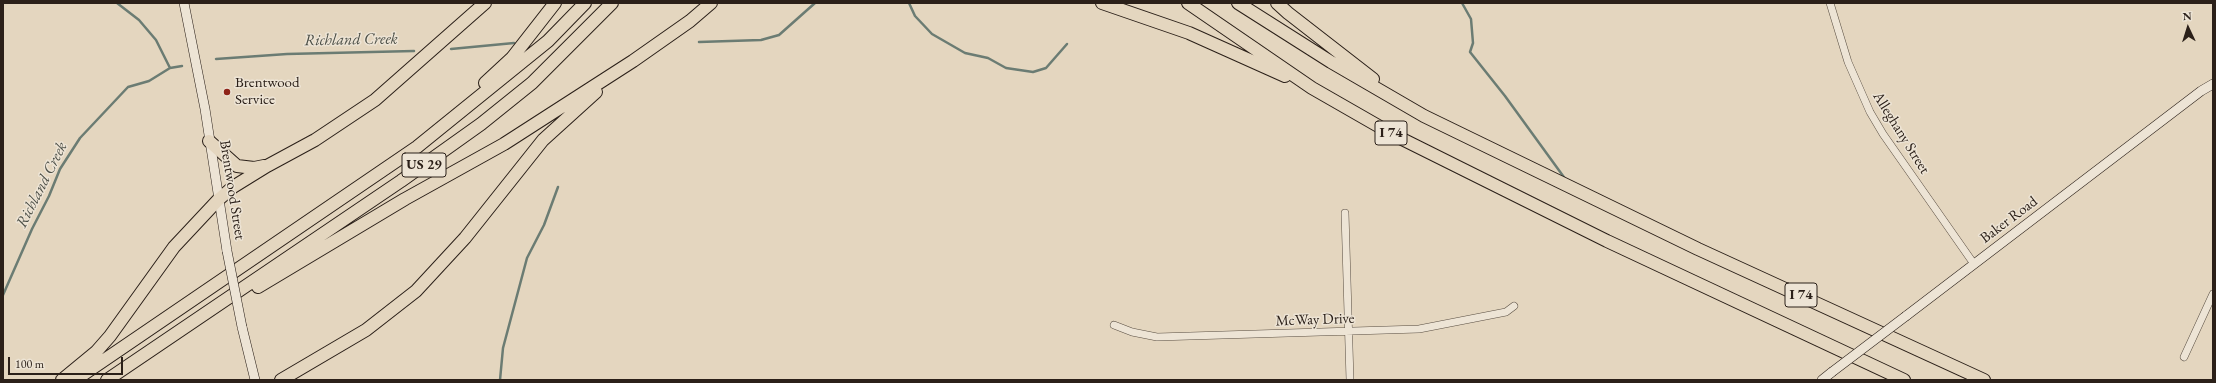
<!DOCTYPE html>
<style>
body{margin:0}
#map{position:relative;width:2216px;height:383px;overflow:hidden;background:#e4d6bf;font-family:"EB Garamond",serif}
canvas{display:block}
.frame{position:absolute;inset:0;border:4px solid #2b2019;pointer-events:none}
.north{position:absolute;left:2168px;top:8px;width:40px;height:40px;-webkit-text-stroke:3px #ede4d5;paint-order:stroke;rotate:356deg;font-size:11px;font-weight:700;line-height:16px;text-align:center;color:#2b2019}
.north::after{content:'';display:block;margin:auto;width:14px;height:18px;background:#2b2019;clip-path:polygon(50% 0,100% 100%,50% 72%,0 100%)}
.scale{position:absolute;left:8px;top:357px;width:115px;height:18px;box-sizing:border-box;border:2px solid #2b2019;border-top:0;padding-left:5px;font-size:12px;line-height:14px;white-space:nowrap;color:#2b2019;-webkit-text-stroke:3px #ede4d5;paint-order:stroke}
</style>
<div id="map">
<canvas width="2216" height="383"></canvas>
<div class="frame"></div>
<div class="north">N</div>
<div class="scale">100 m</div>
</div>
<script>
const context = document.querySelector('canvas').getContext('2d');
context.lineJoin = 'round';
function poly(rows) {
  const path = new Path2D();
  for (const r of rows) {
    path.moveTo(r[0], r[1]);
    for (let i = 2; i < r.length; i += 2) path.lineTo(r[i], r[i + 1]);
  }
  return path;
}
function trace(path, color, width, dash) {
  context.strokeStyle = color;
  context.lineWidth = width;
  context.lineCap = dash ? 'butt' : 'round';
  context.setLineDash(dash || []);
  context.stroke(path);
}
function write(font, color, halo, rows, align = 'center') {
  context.font = font + ' "EB Garamond",serif';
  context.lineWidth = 3;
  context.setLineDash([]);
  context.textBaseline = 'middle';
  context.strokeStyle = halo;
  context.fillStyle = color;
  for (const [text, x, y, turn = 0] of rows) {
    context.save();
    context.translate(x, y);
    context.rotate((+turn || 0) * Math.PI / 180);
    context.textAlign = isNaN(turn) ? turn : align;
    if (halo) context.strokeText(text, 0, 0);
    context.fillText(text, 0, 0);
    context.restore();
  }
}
const stream = poly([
 [117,3,139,20,156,40,170,68],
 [909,3,915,16,932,34,965,53,988,58,1006,68,1033,72,1046,68,1067,44],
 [1462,3,1471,19,1473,43,1470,52,1505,96,1566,180],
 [699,42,761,40,779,35,815,3],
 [451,49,514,43],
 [216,59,287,54,414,51],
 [3,295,32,229,49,196,60,169,80,138,128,87,149,81,170,68,182,66],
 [500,380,503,348,527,258,544,225,558,187]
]);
const street = poly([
 [1830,3,1848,62,1870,112,1883,134,1974,264],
 [1345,213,1350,380],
 [1114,325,1132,332,1157,337,1419,329,1506,312,1514,306],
 [2184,357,2213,294]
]);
const secondary = poly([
 [184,3,205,109,227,251],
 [1906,316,2201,91,2213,84],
 [242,327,255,380],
 [1822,380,1832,372]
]);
const highway = poly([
 [1102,3,1189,33,1285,76],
 [1188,3,1312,88,1394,135,1607,241,1904,380],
 [1238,3,1331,62,1424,116,1698,249,1984,380],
 [1277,3,1288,13,1373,79],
 [485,83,512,58,555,3],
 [209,141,237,166,254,168,264,166],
 [258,287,405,199,504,144,633,61,690,21,711,3],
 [62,380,96,352,110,336,174,247,218,200,233,187,267,166,315,140,375,100,485,3],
 [75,380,417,147,548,41,585,3],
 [107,380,401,181,481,124,532,83,612,3],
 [281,380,366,330,416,291,465,238,543,140,596,92]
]);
const secondaryBridge = poly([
 [227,251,242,327],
 [1832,372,1906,316]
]);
const markers = [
 [227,92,4,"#8f2418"]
];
const shields = [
 [1391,133,32],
 [424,165,44],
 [1801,295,32]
];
const shieldNames = [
 ["I 74",1391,133],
 ["US 29",424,165],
 ["I 74",1801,295]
];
const poiNames = [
 ["Brentwood",235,83],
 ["Service",235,100]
];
const streetNames = [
 ["Alleghany Street",1901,133,58],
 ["Brentwood Street",232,190,81],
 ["Baker Road",2009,220,-37],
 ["McWay Drive",1315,320,-2]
];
const waterNames = [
 ["Richland Creek",351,40,-1],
 ["Richland Creek",42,185,-63]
];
trace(stream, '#6b7c73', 2.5);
trace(street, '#594e42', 8);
trace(secondary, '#2b2019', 10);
trace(highway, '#2b2019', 14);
trace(street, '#ede4d5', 7);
trace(secondary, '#ede4d5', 9);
trace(highway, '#e4d6bf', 12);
trace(secondaryBridge, '#2b2019', 10, []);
trace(secondaryBridge, '#ede4d5', 9);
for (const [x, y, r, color] of markers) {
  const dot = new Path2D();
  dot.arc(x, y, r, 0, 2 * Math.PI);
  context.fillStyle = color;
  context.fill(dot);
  trace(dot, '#ede4d5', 1.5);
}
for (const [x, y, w] of shields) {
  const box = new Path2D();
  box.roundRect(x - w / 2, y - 12, w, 24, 3);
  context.fillStyle = '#ede4d5';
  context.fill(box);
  trace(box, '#2b2019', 1);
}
write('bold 14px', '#2b2019', null, shieldNames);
write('15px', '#2b2019', '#ede4d5', poiNames, 'left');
write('15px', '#2b2019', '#ede4d5', streetNames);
write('italic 16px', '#4b4e46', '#ede4d5', waterNames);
</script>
